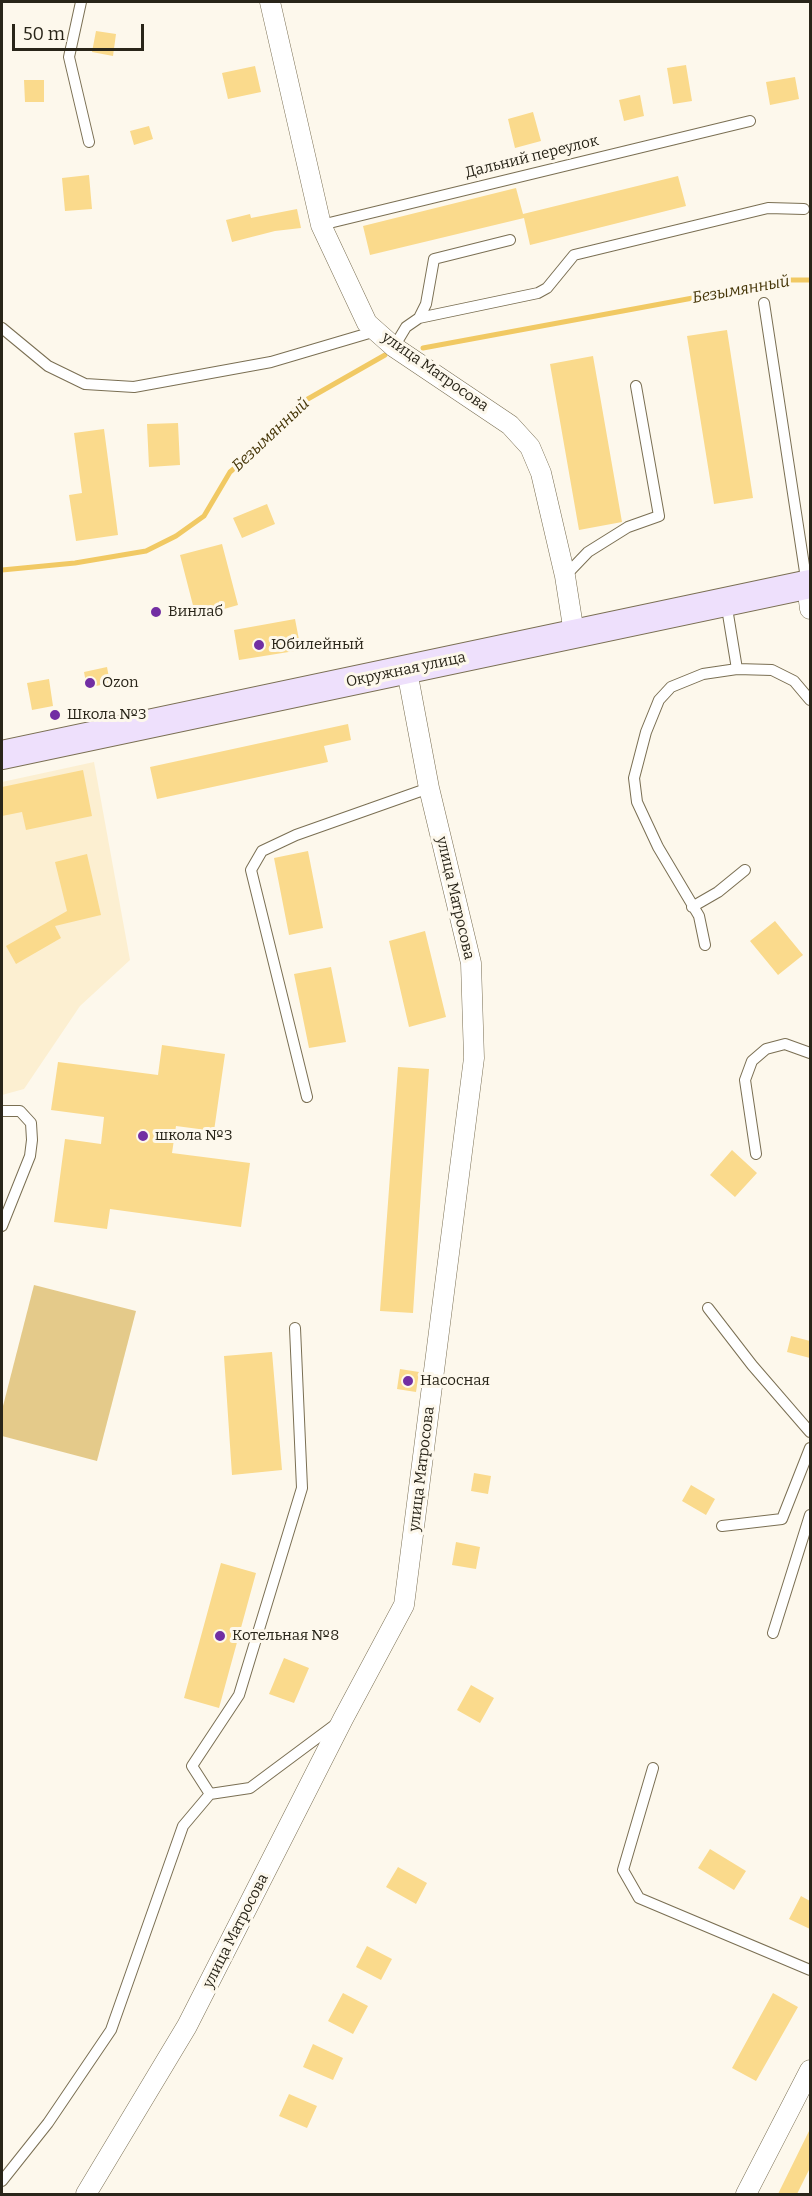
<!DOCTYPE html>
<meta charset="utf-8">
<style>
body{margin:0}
#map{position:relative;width:812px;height:2196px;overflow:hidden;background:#fdf8ec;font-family:Bitter,serif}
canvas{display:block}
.frame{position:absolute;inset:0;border:3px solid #292519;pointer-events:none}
.scale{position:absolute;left:12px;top:24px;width:132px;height:27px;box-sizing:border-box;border:3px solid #292519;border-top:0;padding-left:8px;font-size:18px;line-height:21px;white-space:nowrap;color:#292519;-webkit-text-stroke:4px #fdf8ec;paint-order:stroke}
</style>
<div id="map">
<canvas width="812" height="2196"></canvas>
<div class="frame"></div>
<div class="scale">50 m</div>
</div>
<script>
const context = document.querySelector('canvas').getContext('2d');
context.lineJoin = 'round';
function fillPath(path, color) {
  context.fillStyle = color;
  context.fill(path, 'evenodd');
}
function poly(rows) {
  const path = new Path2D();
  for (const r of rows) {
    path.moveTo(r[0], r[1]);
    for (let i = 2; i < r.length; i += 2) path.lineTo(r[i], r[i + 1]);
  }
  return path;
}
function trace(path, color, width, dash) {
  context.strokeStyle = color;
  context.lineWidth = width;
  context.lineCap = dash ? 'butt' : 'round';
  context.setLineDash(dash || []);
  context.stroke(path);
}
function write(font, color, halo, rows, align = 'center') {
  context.font = font + ' Bitter,serif';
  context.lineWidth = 6;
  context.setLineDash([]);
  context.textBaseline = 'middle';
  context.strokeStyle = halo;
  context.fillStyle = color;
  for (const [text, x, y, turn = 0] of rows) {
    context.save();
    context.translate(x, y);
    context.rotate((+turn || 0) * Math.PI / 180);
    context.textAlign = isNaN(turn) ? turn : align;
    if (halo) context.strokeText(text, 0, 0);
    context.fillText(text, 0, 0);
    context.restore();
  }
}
const built = poly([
 [94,762,130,960,80,1006,24,1089,2,1095,2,782]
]);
const green = poly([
 [34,1285,136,1311,97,1461,2,1436,2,1410]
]);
const stream = poly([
 [423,348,790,280,810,280],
 [2,570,75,563,146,551,176,536,204,516,230,472,274,435,299,404,385,355]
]);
const building = poly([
 [96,31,116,34,113,56,92,52],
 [686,65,692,101,673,104,667,68],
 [255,66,261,92,228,99,222,73],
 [795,77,799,99,770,105,766,82],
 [24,80,44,80,44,102,25,102],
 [640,95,644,116,624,121,619,100],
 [533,112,541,141,515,148,508,119],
 [149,126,153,139,134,145,130,131],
 [89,175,92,209,65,211,62,178],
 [678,176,686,206,530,245,524,218,370,255,363,226,516,188,523,214],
 [297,209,301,228,275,231,232,242,226,220,250,214,251,218],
 [727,330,753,498,714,504,687,336],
 [593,356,622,522,579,530,550,364],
 [178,423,180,465,149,467,147,424],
 [104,429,118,535,76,541,69,495,82,493,74,433],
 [267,504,275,524,242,538,233,518],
 [222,544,238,605,196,617,180,555],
 [295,619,301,650,239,660,234,630],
 [107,667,110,683,87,688,84,672],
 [49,679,53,706,32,710,27,683],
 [348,724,351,740,324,746,328,762,157,799,150,767],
 [83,770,92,816,26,830,22,812,2,816,2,787],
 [308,851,323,928,289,935,274,858],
 [87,854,101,915,55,926,61,938,16,964,6,946,67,911,55,862],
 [775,921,803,955,778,975,750,941],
 [425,931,446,1017,409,1027,389,941],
 [331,967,346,1042,309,1048,294,974],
 [162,1045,225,1054,214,1131,176,1126,172,1153,250,1163,241,1227,110,1209,107,1229,54,1222,65,1139,101,1144,104,1117,51,1110,58,1062,158,1075],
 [398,1067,429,1069,413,1313,380,1311],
 [732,1150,757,1173,735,1197,710,1175],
 [791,1336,810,1341,810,1358,787,1352],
 [272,1352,282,1470,232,1475,224,1356],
 [400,1369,419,1372,416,1392,397,1389],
 [474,1473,491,1476,488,1494,471,1491],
 [691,1485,715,1499,706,1515,682,1501],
 [456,1542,480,1547,476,1569,452,1565],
 [221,1563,256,1573,219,1708,184,1698],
 [284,1658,309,1668,294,1703,269,1694],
 [471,1685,494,1698,480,1723,457,1710],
 [710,1849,746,1871,734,1890,698,1868],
 [398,1867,427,1883,416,1904,386,1887],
 [801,1896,810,1901,810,1929,789,1919],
 [367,1946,392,1959,381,1980,356,1967],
 [343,1993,368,2006,353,2034,328,2021],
 [773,1993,798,2007,756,2081,732,2068],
 [313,2044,343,2058,333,2080,303,2067],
 [289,2094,317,2106,307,2128,279,2116],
 [810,2129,810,2168,797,2194,778,2194]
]);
const service = poly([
 [81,2,69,57,89,142],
 [321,225,750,121],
 [764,303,807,585],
 [419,318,426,304,434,259,510,240],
 [2,328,48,366,85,384,134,387,271,362,376,331],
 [394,347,406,327,419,318,538,293,547,288,574,255,768,208,804,209],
 [565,576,588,552,628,527,659,516,636,386],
 [737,669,772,670,794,681,810,700],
 [692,907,718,892,745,870],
 [705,945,699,916,658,847,637,802,634,778,646,732,659,700,671,687,703,674,737,669,726,602],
 [307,1097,251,870,262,851,296,835,429,788],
 [2,1111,20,1111,31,1123,32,1140,30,1156,2,1226],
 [756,1154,745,1080,752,1061,766,1049,785,1044,810,1053],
 [708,1308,752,1365,810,1432],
 [295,1328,302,1488,239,1695,192,1766,210,1794,250,1788,336,1724],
 [722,1526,782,1519,810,1448],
 [773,1633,810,1515],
 [653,1768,623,1870,639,1898,810,1970],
 [2,2181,48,2123,111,2030,183,1826,210,1794]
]);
const minor = poly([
 [270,2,321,225,367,323,394,347,510,425,530,447,541,473,565,576,574,633],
 [807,585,810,609],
 [86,2194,187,2026,343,1719,404,1605,474,1058,471,963,429,788,407,671],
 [746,2194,810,2070]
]);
const secondary = poly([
 [2,755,810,584]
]);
const markers = [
 [156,612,6,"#722ea3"],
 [259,645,6,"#722ea3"],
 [90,683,6,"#722ea3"],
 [55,715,6,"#722ea3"],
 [143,1136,6,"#722ea3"],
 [408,1381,6,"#722ea3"],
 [220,1636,6,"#722ea3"]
];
const streetNames = [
 ["Дальний переулок",532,157,-14],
 ["улица Матросова",435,372,35],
 ["Окружная улица",406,670,-12],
 ["улица Матросова",455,898,77],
 ["улица Матросова",422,1469,-83],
 ["улица Матросова",236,1931,-63]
];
const poiNames = [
 ["Винлаб",168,612],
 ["Юбилейный",271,645],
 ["Ozon",102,683],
 ["Школа №3",67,715],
 ["школа №3",155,1136],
 ["Насосная",420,1381],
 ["Котельная №8",232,1636]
];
const waterNames = [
 ["Безымянный",741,290,-10],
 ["Безымянный",271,435,-43]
];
fillPath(built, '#fcefd1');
fillPath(green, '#e4ca8a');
trace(stream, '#f1c963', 5);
fillPath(building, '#fada8c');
trace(service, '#7a6f53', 12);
trace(minor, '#7a6f53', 21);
trace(secondary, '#7a6f53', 30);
trace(service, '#fff', 10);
trace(minor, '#fff', 20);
trace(secondary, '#eee0fc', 28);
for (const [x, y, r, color] of markers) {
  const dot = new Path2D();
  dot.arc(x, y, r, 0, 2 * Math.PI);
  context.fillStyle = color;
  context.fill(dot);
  trace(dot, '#fdf8ec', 2);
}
write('15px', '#292519', '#fdf8ec', streetNames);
write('15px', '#292519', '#fdf8ec', poiNames, 'left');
write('italic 16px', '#463608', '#fdf8ec', waterNames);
</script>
